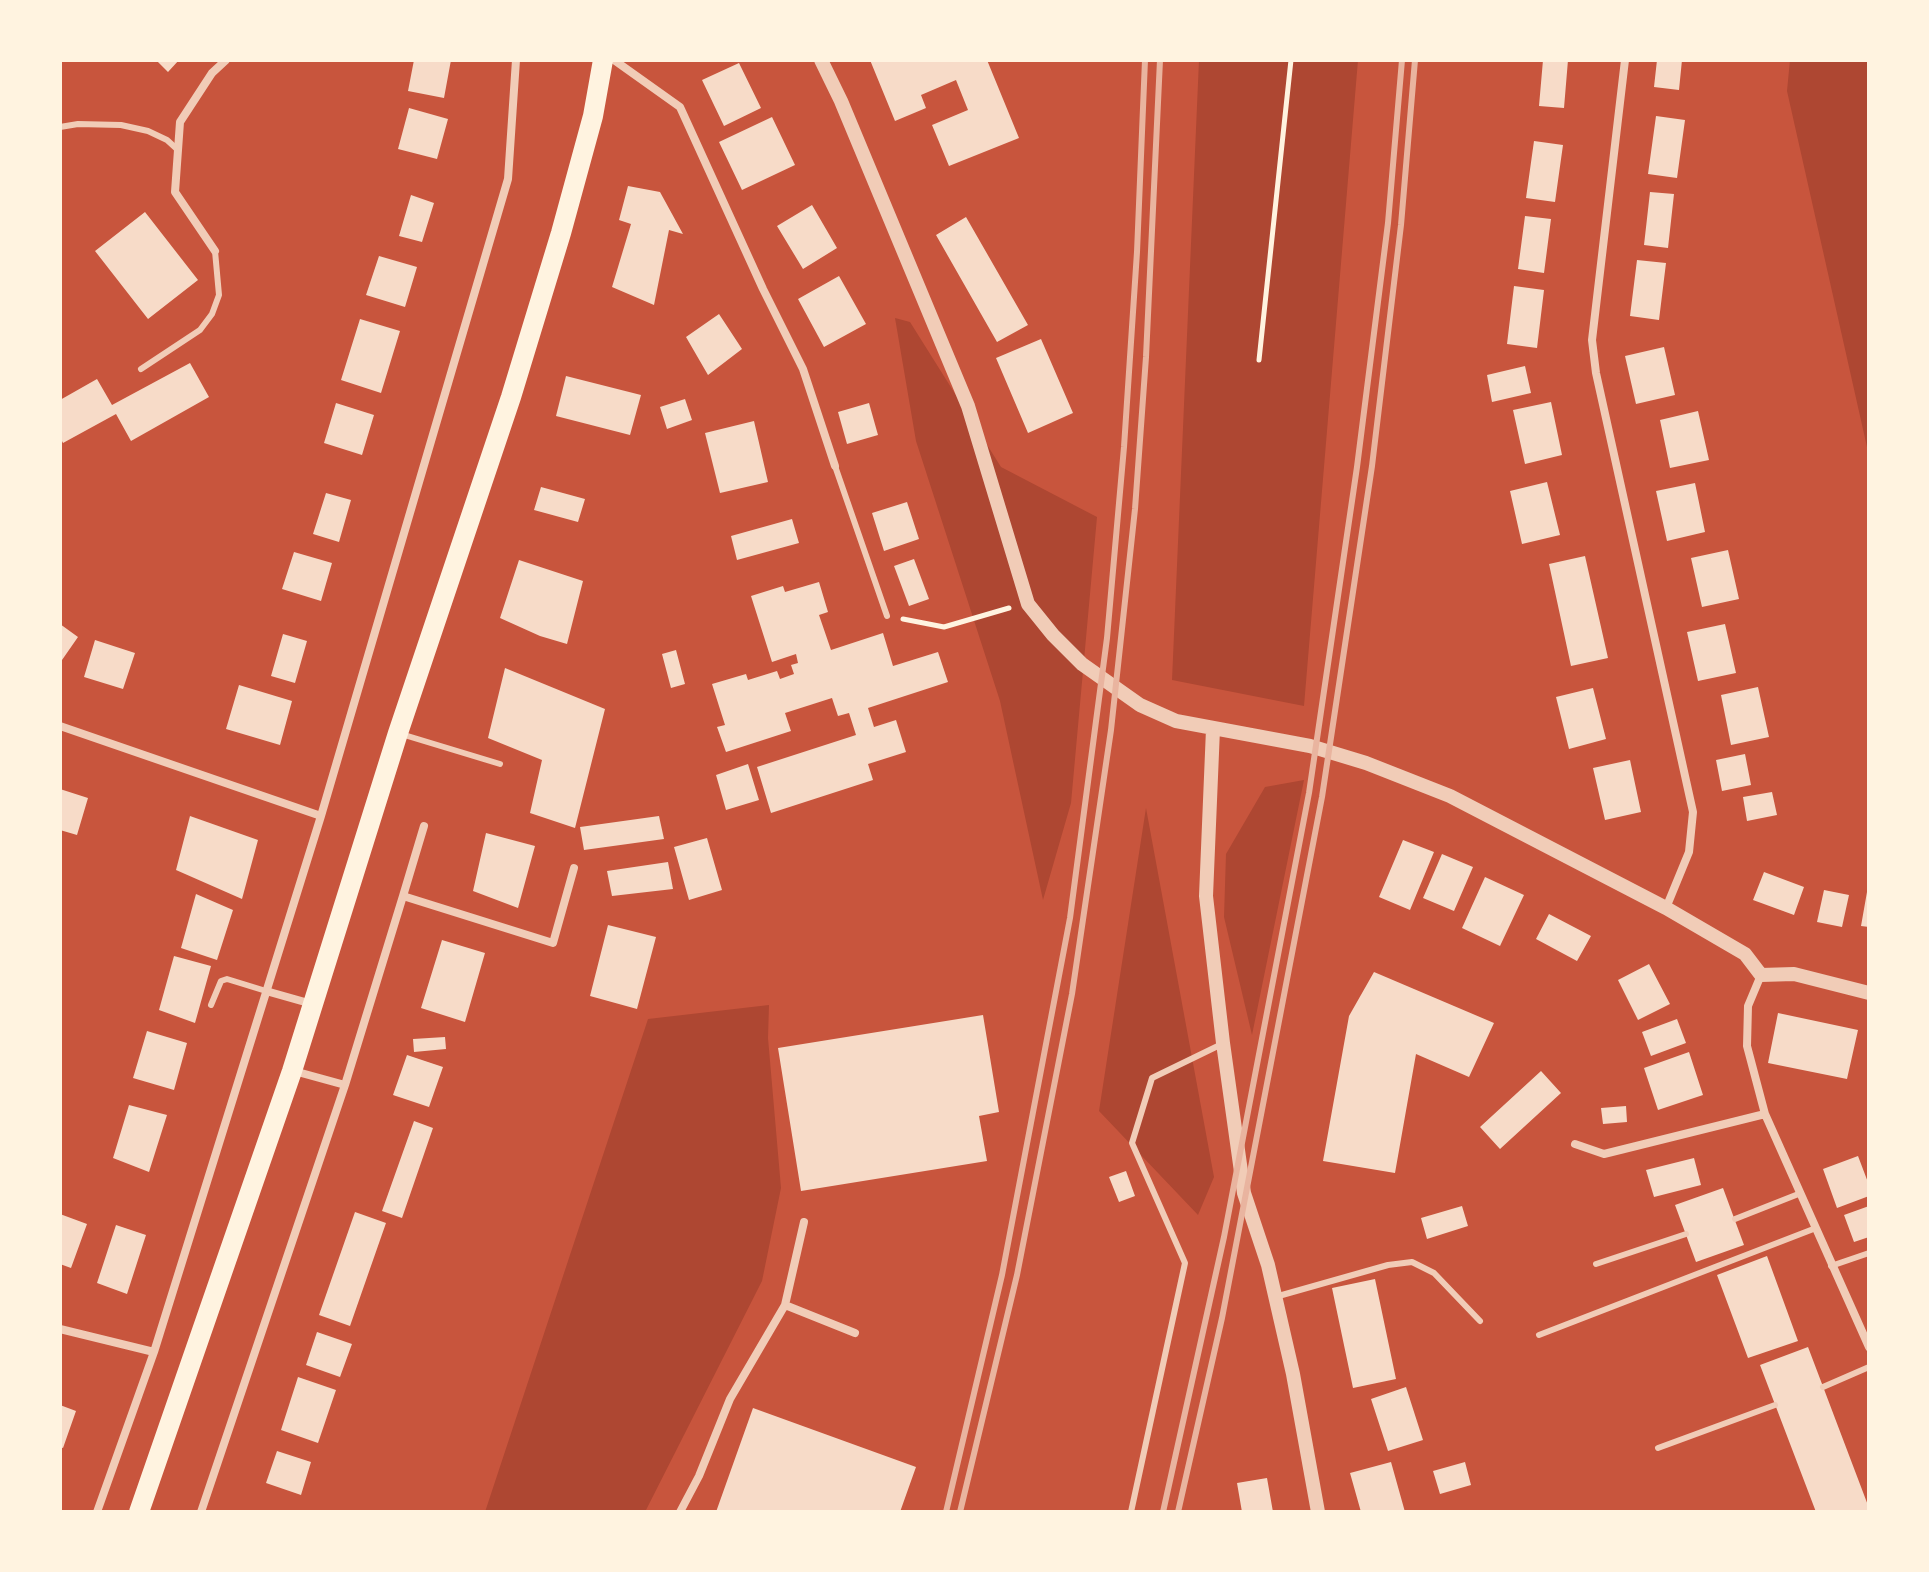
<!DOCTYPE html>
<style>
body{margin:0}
#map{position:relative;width:1929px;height:1572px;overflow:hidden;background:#c8553d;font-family:"Exo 2",sans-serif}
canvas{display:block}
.frame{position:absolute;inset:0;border:62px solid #fff3e0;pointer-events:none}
</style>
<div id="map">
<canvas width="1929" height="1572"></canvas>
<div class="frame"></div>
</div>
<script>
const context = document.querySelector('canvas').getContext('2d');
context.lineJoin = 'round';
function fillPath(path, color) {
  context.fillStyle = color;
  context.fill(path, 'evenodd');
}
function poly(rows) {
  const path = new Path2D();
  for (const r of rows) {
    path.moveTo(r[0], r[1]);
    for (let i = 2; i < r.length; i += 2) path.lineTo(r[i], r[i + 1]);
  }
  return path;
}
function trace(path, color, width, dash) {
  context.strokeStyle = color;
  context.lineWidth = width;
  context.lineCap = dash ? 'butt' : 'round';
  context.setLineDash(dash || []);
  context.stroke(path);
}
const green = poly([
 [1199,60,1358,60,1304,706,1172,680],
 [1790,60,1869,60,1869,456,1787,91],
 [895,318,910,322,1001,467,1097,517,1071,803,1043,900,1000,701,916,441],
 [1304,780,1252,1035,1224,917,1226,854,1265,787],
 [1146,808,1214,1177,1198,1215,1099,1111],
 [769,1005,768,1038,781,1188,762,1281,645,1512,485,1512,648,1019]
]);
const building = poly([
 [156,60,179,60,168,72],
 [414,60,451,60,444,98,408,91],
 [870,60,987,60,1019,138,949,166,932,125,968,110,956,80,921,95,926,108,895,121],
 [1543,60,1568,60,1564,108,1539,106],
 [1657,60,1682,60,1679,90,1654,87],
 [739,63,761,108,724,126,702,80],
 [409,108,448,119,437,159,398,149],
 [1656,116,1685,120,1677,178,1648,174],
 [772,117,795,165,742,190,719,142],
 [1534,141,1563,145,1555,202,1526,198],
 [628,186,660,192,683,234,669,230,654,305,612,287,631,224,619,220],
 [1650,192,1674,194,1668,248,1644,245],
 [411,195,434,203,422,242,399,236],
 [812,205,837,248,803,269,777,226],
 [145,212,198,280,148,319,95,251],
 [1525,216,1551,219,1544,273,1518,269],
 [966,217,1028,325,997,342,936,235],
 [379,256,417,267,405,307,366,295],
 [1637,260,1666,263,1659,320,1630,316],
 [839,276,866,324,824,347,798,299],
 [1514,286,1544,290,1537,348,1507,344],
 [719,314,742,349,708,375,686,337],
 [360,319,400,331,381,393,341,380],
 [1041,339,1073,413,1028,433,996,358],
 [1664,347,1675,395,1636,404,1625,356],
 [190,363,209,397,131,441,116,414,63,443,60,437,60,400,97,379,112,405],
 [1525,366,1531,393,1492,402,1487,375],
 [566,376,641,395,630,435,556,416],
 [685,399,692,420,667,429,660,407],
 [1551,402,1562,455,1525,464,1513,410],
 [336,403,374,415,362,455,324,443],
 [869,403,878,435,847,444,838,412],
 [1698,411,1709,460,1670,468,1660,420],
 [754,421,768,482,720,493,705,433],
 [1547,482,1560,535,1522,544,1510,491],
 [1695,483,1705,532,1667,541,1656,491],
 [541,487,585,499,578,522,534,510],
 [326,493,351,500,339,542,313,534],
 [907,502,919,539,884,551,872,513],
 [792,519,799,543,737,560,731,536],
 [1728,550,1739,599,1702,607,1691,558],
 [294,552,332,563,321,601,282,589],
 [1585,556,1608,658,1571,666,1549,564],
 [914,559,929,599,909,606,894,566],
 [519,560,583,581,567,644,540,636,500,618],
 [819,582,828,612,819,615,831,650,883,633,893,666,938,652,948,682,868,708,874,727,896,720,906,752,868,764,873,780,771,813,757,767,856,735,849,713,838,716,832,698,785,713,791,731,726,752,717,727,725,725,712,684,746,674,748,680,777,671,780,679,794,674,791,665,798,663,796,654,772,662,751,596,783,586,785,592],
 [60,624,78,637,62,660,60,658],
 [1725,624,1736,673,1698,681,1687,632],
 [283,634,307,641,295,683,271,676],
 [95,640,135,653,123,689,84,677],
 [676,650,685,684,671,688,662,654],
 [505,668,605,709,575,828,530,813,542,760,488,738],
 [239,685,292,701,280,745,226,729],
 [1758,687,1769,737,1731,745,1721,695],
 [1593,688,1606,739,1569,749,1556,697],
 [1745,754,1751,785,1722,791,1716,760],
 [1630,760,1641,812,1605,820,1593,768],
 [748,764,759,800,726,810,716,775],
 [60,789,88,798,77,835,60,830],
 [1772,792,1777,815,1747,821,1743,797],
 [190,816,258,840,242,899,176,870],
 [659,816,664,839,584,850,580,827],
 [486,833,535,846,518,908,473,891],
 [707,838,722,890,689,900,674,847],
 [1403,840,1434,852,1410,910,1379,897],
 [1442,854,1473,867,1454,911,1423,898],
 [668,862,673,889,612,896,607,871],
 [1764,872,1804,887,1794,915,1753,900],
 [1485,877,1524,895,1500,946,1462,928],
 [1824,890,1849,895,1842,927,1817,922],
 [1867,892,1869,892,1869,927,1861,926],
 [196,894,233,910,217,960,181,948],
 [1549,914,1591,936,1577,961,1536,939],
 [608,925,656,937,637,1009,590,996],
 [442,940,485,953,465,1022,421,1008],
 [174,956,211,966,195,1023,159,1010],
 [1649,964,1670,1004,1638,1020,1618,980],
 [1374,972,1494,1023,1469,1077,1416,1054,1395,1173,1323,1161,1349,1016],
 [1778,1013,1858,1030,1847,1079,1768,1063],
 [983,1015,999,1112,979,1116,987,1161,801,1191,778,1048],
 [1677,1019,1686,1043,1651,1056,1642,1032],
 [147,1031,187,1043,174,1090,133,1078],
 [445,1037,446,1049,414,1052,413,1039],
 [1689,1052,1703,1095,1658,1110,1644,1068],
 [407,1055,443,1067,429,1107,393,1095],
 [1541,1071,1561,1093,1500,1149,1480,1127],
 [129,1105,167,1115,149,1172,113,1158],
 [1626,1106,1627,1122,1603,1124,1601,1108],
 [414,1121,433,1128,402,1218,382,1211],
 [1858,1156,1869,1185,1869,1196,1837,1208,1823,1169],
 [1694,1158,1701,1185,1654,1197,1646,1170],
 [1126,1171,1135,1196,1119,1202,1109,1177],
 [1723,1188,1744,1245,1696,1262,1675,1205],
 [1462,1206,1468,1226,1427,1239,1421,1218],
 [1869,1206,1869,1237,1854,1242,1844,1215],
 [355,1212,386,1223,350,1326,319,1315],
 [60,1214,87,1224,71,1268,60,1264],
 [116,1225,146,1235,127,1294,97,1283],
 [1767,1256,1798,1341,1748,1358,1717,1275],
 [1375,1279,1396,1379,1353,1388,1332,1288],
 [317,1332,352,1344,340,1377,306,1365],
 [1808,1347,1869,1508,1869,1512,1816,1512,1760,1365],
 [298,1377,336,1390,318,1443,281,1430],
 [1406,1387,1423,1440,1388,1451,1371,1399],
 [60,1405,76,1411,63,1448,60,1447],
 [753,1408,916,1467,900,1512,716,1512],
 [277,1451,311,1462,301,1495,266,1483],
 [1391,1462,1405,1512,1361,1512,1350,1473],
 [1465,1462,1471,1485,1440,1494,1433,1471],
 [1267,1478,1273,1512,1242,1512,1237,1483]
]);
const path = poly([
 [1259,360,1291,60],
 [903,619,944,627,1009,608]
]);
const service = poly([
 [60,127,78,124,121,125,148,131,167,140,178,150],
 [141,369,200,330,212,314,219,295,215,251],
 [835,466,887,616],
 [401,734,500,764],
 [211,1005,221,981,227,979,266,991],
 [1735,1219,1801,1193],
 [1596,1264,1686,1234],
 [1831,1266,1869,1253],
 [1275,1297,1388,1265,1412,1262,1434,1273,1480,1321],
 [1539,1335,1816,1228],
 [1823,1387,1869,1367],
 [1658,1448,1775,1405],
 [1131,1512,1185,1263,1132,1143,1152,1078,1222,1044]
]);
const minor = poly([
 [614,60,680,107,763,289,803,369,835,466],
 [1625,60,1592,340,1596,373,1693,812,1689,852,1666,908],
 [215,251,175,192,180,122,212,73,226,60],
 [60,726,321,816],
 [403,896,424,826],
 [1761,975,1748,1006,1747,1046,1765,1114,1869,1347],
 [266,991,312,1004],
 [345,1085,403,896,553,943,574,868],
 [1575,1144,1604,1154,1765,1114],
 [785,1305,855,1333],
 [60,1329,154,1352],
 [97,1512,154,1352,321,816,508,179,516,60],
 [201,1512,345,1085,294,1071],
 [680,1512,699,1476,730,1399,785,1305,804,1222]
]);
const tertiary = poly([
 [821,60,841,101,968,406,1028,604,1053,635,1082,664,1140,705,1176,721,1310,746,1366,763,1450,796,1666,908,1745,954,1761,975,1794,974,1869,993],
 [1213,729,1206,896,1223,1043,1244,1193,1268,1265,1293,1374,1318,1512]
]);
const primary = poly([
 [139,1512,292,1071,398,733,511,397,561,233,593,116,603,60]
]);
const rail = poly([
 [946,1512,1002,1275,1070,918,1107,638,1124,447,1137,252,1145,60],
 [960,1512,1017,1275,1072,994,1111,730,1135,509,1146,357,1160,60],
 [1163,1512,1224,1237,1309,793,1357,467,1388,223,1402,60],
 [1178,1512,1222,1318,1322,797,1372,466,1401,225,1415,60]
]);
fillPath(green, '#ae4732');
fillPath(building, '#f7dbc8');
trace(path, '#fff3e0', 5);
trace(service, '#f1ccb7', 6);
trace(minor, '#f1ccb7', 8);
trace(tertiary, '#f1ccb7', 14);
trace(primary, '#fff3e0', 20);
trace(rail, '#e9b49f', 6);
</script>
